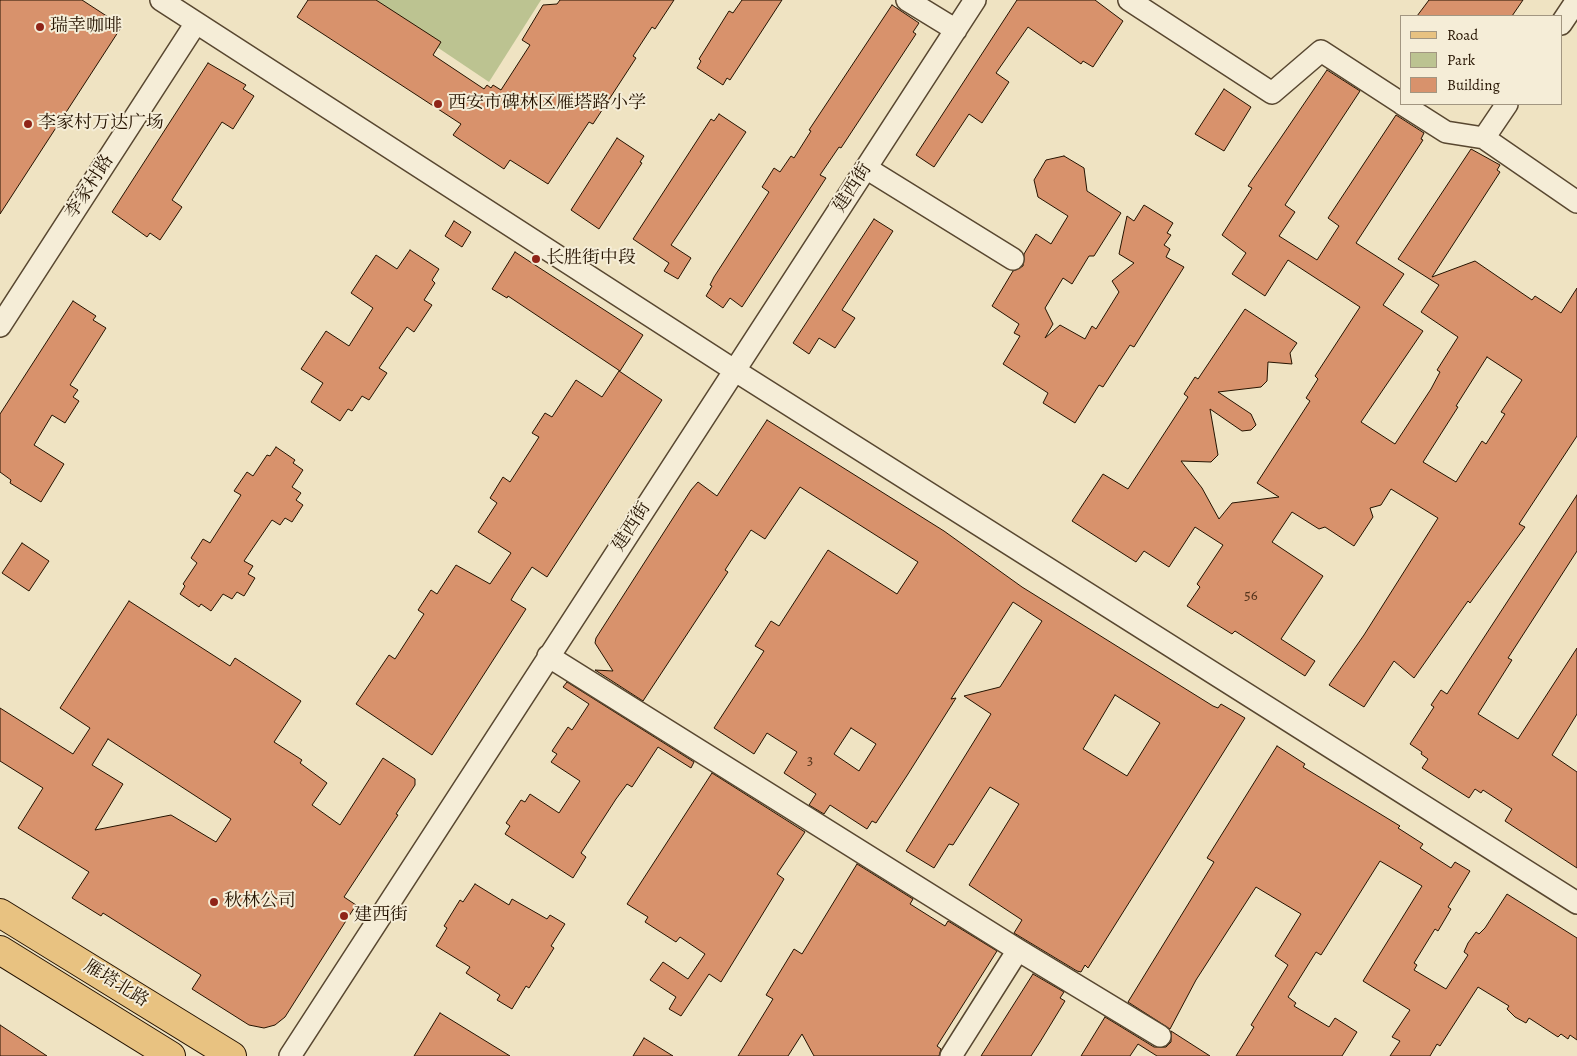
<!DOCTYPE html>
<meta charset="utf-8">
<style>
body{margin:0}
#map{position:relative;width:1577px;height:1056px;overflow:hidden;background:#efe3c2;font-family:Alegreya,serif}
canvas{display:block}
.legend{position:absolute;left:1400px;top:15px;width:162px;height:90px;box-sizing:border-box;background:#f5edd7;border:1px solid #a29681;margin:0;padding:6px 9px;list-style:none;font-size:15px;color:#251300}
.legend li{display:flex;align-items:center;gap:10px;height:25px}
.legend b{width:25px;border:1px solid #a29681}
</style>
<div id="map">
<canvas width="1577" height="1056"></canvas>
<ul class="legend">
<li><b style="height:6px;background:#e8c281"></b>Road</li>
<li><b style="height:14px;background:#bcc391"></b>Park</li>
<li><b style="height:14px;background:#d8926c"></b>Building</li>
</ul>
</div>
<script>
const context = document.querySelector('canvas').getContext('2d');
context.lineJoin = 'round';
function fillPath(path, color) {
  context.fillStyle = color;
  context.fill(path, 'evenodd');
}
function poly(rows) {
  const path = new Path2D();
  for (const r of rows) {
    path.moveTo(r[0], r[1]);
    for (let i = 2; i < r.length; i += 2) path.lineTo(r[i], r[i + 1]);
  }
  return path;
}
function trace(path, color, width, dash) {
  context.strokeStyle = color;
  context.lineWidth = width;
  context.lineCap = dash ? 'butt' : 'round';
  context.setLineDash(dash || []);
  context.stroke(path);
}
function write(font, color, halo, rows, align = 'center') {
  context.font = font + ' Alegreya,"Noto Serif SC",serif';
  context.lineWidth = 4;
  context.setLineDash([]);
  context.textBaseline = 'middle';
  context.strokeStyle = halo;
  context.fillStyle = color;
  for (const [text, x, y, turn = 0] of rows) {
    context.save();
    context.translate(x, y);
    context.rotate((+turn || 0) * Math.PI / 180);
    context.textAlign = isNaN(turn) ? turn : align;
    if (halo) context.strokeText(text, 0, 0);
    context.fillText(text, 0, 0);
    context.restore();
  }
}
const green = poly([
 [367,0,541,0,489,82]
]);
const building = poly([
 [0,0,82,0,122,26,0,214,0,0],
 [308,0,376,0,441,42,433,55,484,89,487,85,491,88,493,85,501,90,530,45,522,40,543,5,557,4,560,0,674,0,655,29,652,27,633,56,636,58,593,124,589,122,548,184,510,160,504,169,453,135,461,124,297,17,308,0],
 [742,0,782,0,730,80,727,78,723,85,697,68,701,61,699,59,729,11,733,13,742,0],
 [1017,0,1095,0,1123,21,1093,67,1083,61,1081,64,1028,27,996,73,1009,82,982,123,969,114,934,167,916,155,1017,0],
 [1429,0,1523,0,1512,16,1417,16,1429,0],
 [892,5,919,23,913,32,916,34,841,148,839,147,820,175,826,178,742,307,730,298,723,308,706,296,712,286,710,285,714,277,769,192,762,187,774,168,780,172,791,156,794,158,811,131,809,130,892,5],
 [208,63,246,85,243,89,254,96,233,129,222,122,172,200,182,207,160,240,150,233,147,237,112,212,208,63],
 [1327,70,1360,91,1285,205,1295,212,1279,236,1317,260,1339,226,1328,218,1396,115,1424,133,1421,139,1423,140,1356,243,1404,274,1383,305,1423,331,1361,422,1395,444,1431,389,1440,372,1437,370,1458,337,1421,312,1439,285,1398,259,1471,149,1500,165,1497,170,1500,172,1432,277,1475,261,1532,300,1535,296,1561,313,1577,288,1577,436,1519,524,1525,527,1470,603,1468,601,1414,678,1394,661,1364,707,1329,685,1364,635,1438,518,1391,489,1381,505,1370,508,1373,517,1354,546,1325,527,1319,529,1292,512,1272,542,1323,576,1281,639,1315,661,1305,676,1235,631,1232,634,1187,606,1200,587,1197,584,1223,545,1195,527,1169,567,1144,551,1136,562,1072,521,1103,474,1128,489,1188,397,1184,394,1195,377,1198,379,1245,309,1297,343,1290,353,1292,364,1268,362,1267,381,1261,387,1218,392,1251,414,1256,425,1251,430,1242,431,1210,409,1218,455,1211,462,1181,461,1202,488,1219,519,1232,503,1279,497,1257,483,1310,401,1306,398,1318,379,1315,376,1360,307,1288,260,1265,296,1232,274,1246,253,1222,235,1252,188,1248,186,1327,70],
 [1487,357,1522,380,1501,412,1505,414,1486,444,1482,441,1456,482,1423,462,1458,407,1456,406,1487,357],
 [1224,89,1251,107,1224,151,1195,134,1224,89],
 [719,114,746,132,671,245,691,258,678,279,664,271,669,263,633,239,711,119,714,121,719,114],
 [617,138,644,156,640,162,642,163,599,229,571,210,617,138],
 [1064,156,1084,168,1087,191,1121,213,1094,256,1089,256,1072,284,1063,278,1045,308,1053,324,1045,338,1060,325,1085,339,1092,326,1096,329,1119,292,1112,281,1134,263,1119,254,1127,216,1134,221,1144,205,1173,223,1167,233,1171,235,1164,245,1170,249,1166,257,1184,267,1134,347,1130,345,1103,387,1099,385,1075,423,1043,403,1048,393,1003,364,1020,336,1014,333,1019,324,992,306,1013,271,1023,266,1024,254,1036,234,1051,244,1068,216,1038,197,1034,180,1046,160,1064,156],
 [874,219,893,231,842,310,855,318,835,348,819,338,809,354,793,343,874,219],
 [454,221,471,232,462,247,445,236,454,221],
 [410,250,439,269,432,280,435,283,424,300,432,305,414,332,407,327,379,368,387,373,369,400,362,396,352,411,348,409,340,421,311,402,323,383,301,369,326,331,349,346,373,308,351,293,376,255,397,269,410,250],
 [515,252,643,335,620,371,508,296,507,298,492,289,515,252],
 [73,301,96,316,93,320,106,328,70,385,78,390,73,397,79,401,65,423,52,415,34,445,64,464,41,502,10,483,11,480,0,472,0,414,73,301],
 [619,371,662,400,547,577,532,567,515,593,511,600,526,609,432,755,356,704,389,655,395,659,424,614,418,610,431,590,437,594,456,565,490,584,511,553,478,532,497,503,490,498,503,477,510,482,539,437,532,433,545,413,552,417,576,380,602,397,619,371],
 [767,420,944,531,1022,587,1213,706,1218,708,1221,704,1245,718,1088,968,1085,965,1081,972,1077,971,1014,933,1022,920,969,885,1019,804,990,787,953,845,949,844,934,868,906,851,991,714,964,696,1000,687,1042,621,1013,602,951,699,956,698,908,774,876,823,872,821,867,829,830,805,824,814,809,805,816,794,784,773,797,752,767,733,754,754,714,728,764,651,755,646,771,621,779,626,828,550,897,594,918,562,800,487,765,539,751,530,725,570,728,572,643,701,595,670,613,671,595,643,596,638,691,490,698,482,717,496,767,420],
 [1115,695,1160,723,1127,776,1083,749,1115,695],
 [851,728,876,744,859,771,834,754,851,728],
 [276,447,295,460,293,463,303,470,292,487,301,493,296,500,303,505,292,522,285,518,280,525,272,520,244,561,253,566,248,574,255,578,244,596,237,592,232,599,223,594,211,611,201,604,199,607,180,594,185,586,183,584,197,563,191,558,203,539,210,543,228,515,241,495,234,491,247,472,253,476,267,455,270,456,276,447],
 [1577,495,1577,551,1508,658,1512,660,1478,714,1518,739,1577,648,1577,714,1552,755,1577,772,1577,868,1505,821,1512,809,1483,790,1481,793,1475,789,1469,798,1422,768,1428,759,1421,754,1422,752,1410,744,1434,707,1431,705,1441,690,1447,694,1577,495],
 [22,543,49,561,29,591,2,573,22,543],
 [129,601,230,666,235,658,301,701,274,742,302,760,300,763,327,783,312,805,340,825,383,758,415,779,415,785,396,814,398,815,344,897,356,905,285,1017,275,1025,264,1028,249,1025,192,989,201,975,103,913,101,916,72,898,89,872,18,828,43,788,0,761,0,708,73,754,90,728,60,708,129,601],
 [108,739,231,819,216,842,171,815,95,830,123,784,92,765,108,739],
 [567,682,694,762,691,768,658,747,632,787,627,784,616,799,581,853,586,857,573,878,505,834,510,826,506,823,521,800,525,802,530,794,559,813,580,781,551,762,557,754,552,751,568,727,572,730,589,704,563,687,567,682],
 [1277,746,1305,764,1303,767,1400,826,1398,828,1423,844,1420,848,1451,868,1455,862,1470,871,1448,907,1451,909,1438,931,1435,929,1414,963,1417,965,1414,970,1446,989,1468,955,1464,952,1468,943,1476,932,1479,934,1485,928,1507,894,1577,938,1577,1040,1570,1035,1568,1039,1561,1034,1558,1037,1529,1018,1526,1023,1515,1017,1507,1009,1509,1006,1478,987,1440,1046,1437,1044,1430,1056,1390,1056,1400,1041,1392,1037,1410,1010,1363,981,1422,886,1380,861,1321,955,1316,952,1288,997,1296,1003,1294,1006,1329,1027,1335,1018,1357,1032,1342,1056,1236,1056,1254,1027,1251,1025,1288,965,1275,956,1301,914,1256,887,1196,980,1170,1029,1128,1002,1214,862,1207,858,1277,746],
 [712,773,805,832,777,874,784,879,721,982,709,974,681,1016,669,1009,676,997,650,980,663,962,688,979,705,954,680,937,676,942,645,922,648,917,627,904,712,773],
 [857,864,913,899,910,904,945,926,948,921,997,951,937,1046,941,1049,939,1056,814,1056,802,1034,788,1056,738,1056,773,999,766,995,794,949,802,954,857,864],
 [475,884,509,905,512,899,547,919,550,915,565,924,551,946,554,948,529,988,526,986,512,1009,497,1000,500,995,466,973,470,967,436,946,447,928,444,926,460,900,463,902,475,884],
 [1033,974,1064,992,1060,998,1065,1001,1040,1042,1031,1056,981,1056,1033,974],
 [440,1013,510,1056,414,1056,440,1013],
 [1105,1017,1154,1047,1166,1047,1171,1042,1171,1031,1210,1056,1157,1056,1138,1044,1130,1056,1081,1056,1105,1017],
 [0,1025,47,1056,0,1056,0,1025],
 [644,1038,673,1056,633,1056,644,1038]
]);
const minor = poly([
 [161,0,734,370,1577,903],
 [907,0,956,30],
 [1129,0,1272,93,1321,51,1401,103],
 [1561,24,1577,0],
 [1402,104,1446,132,1484,138],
 [1507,104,1484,138,1577,202],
 [866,168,1013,259],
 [0,326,196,23],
 [548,656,1018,950,1160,1036],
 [290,1056,975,0],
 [951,1056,1018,950]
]);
const major = poly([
 [0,913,232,1056],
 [0,950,171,1056]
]);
const markers = [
 [40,27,5,"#8f2418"],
 [438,104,5,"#8f2418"],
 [28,124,5,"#8f2418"],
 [536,259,5,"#8f2418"],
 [214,902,5,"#8f2418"],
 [344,916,5,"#8f2418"]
];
const numberNames = [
 ["56",1251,596],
 ["3",810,761]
];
const poiNames = [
 ["瑞幸咖啡",50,27],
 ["西安市碑林区雁塔路小学",448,104],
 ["李家村万达广场",38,124],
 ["长胜街中段",546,259],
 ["秋林公司",224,902],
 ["建西街",354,916]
];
const streetNames = [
 ["李家村路",90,187,-57],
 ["建西街",853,188,-57],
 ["建西街",632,527,-57],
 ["雁塔北路",116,984,32]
];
fillPath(green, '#bcc391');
fillPath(building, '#d8926c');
trace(building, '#251300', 1);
trace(minor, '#584730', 24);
trace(major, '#251300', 30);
trace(minor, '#f5edd7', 21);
trace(major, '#e8c281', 28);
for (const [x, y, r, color] of markers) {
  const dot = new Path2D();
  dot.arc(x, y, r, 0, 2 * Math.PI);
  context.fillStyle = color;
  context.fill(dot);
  trace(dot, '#f5edd7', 2);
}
write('15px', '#52331b', null, numberNames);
write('18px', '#251300', '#f5edd7', poiNames, 'left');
write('18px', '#251300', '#f5edd7', streetNames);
</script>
